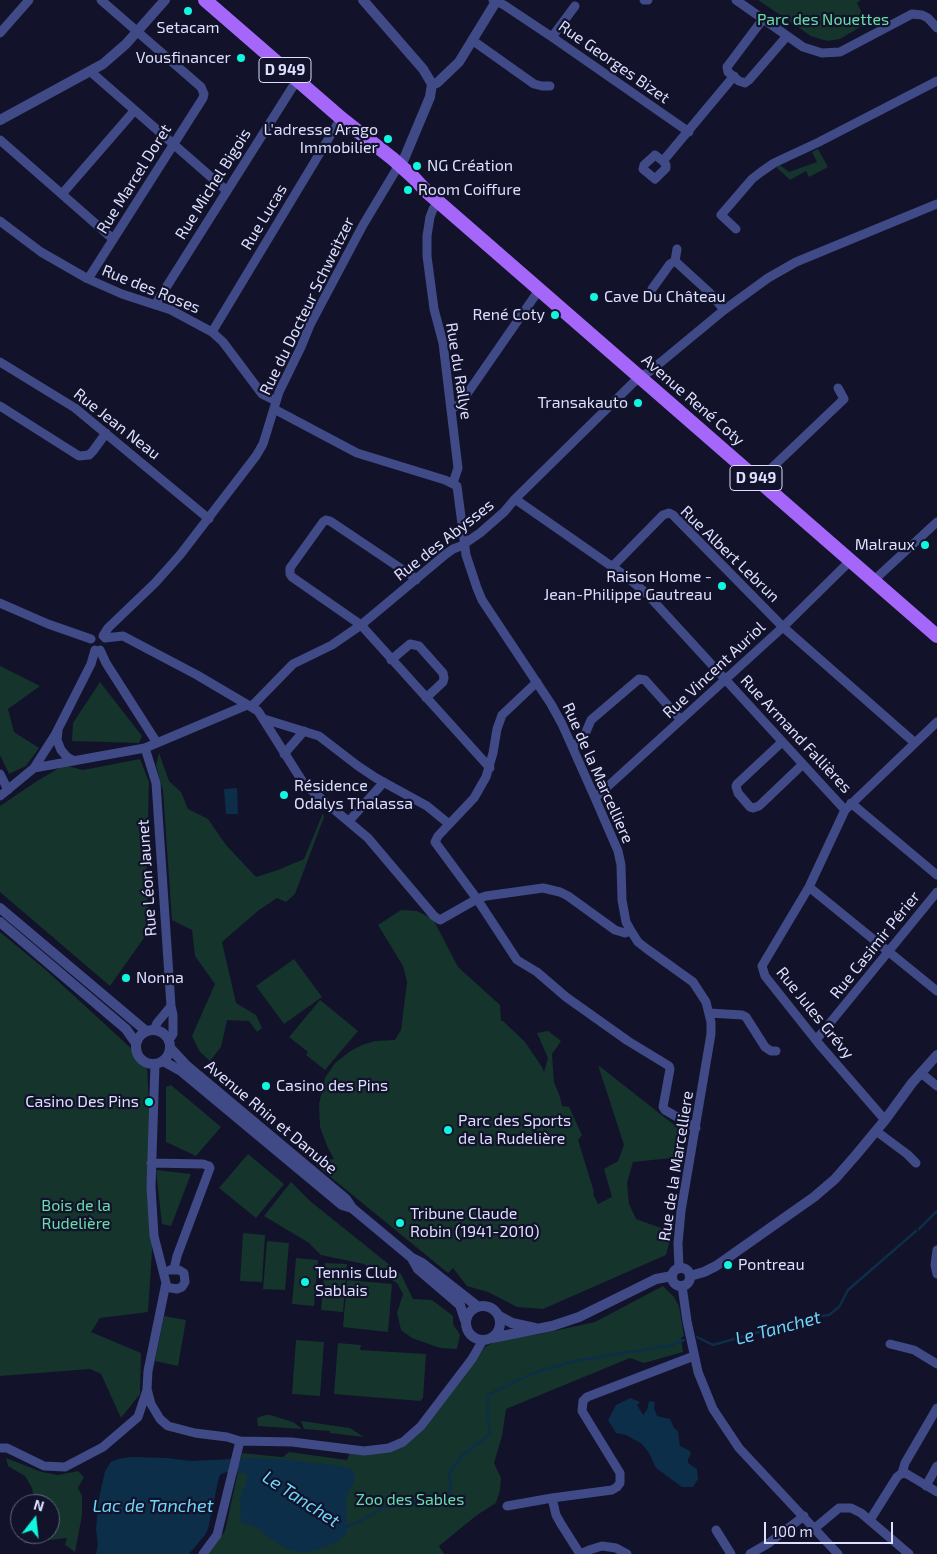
<!DOCTYPE html>
<meta charset="utf-8">
<style>
body{margin:0}
#map{position:relative;width:937px;height:1554px;overflow:hidden;background:#12122a;font-family:"Exo 2",sans-serif}
canvas{display:block}
.north{position:absolute;left:10px;top:1494px;width:50px;height:50px;box-sizing:border-box;background:#12122a;border:1px solid #63647f;border-radius:50%;rotate:16deg;font-size:14px;font-weight:700;line-height:20px;text-align:center;color:#dcdffe}
.north::after{content:'';display:block;margin:auto;width:18px;height:22px;background:#0ff7df;clip-path:polygon(50% 0,100% 100%,50% 72%,0 100%)}
.scale{position:absolute;left:764px;top:1522px;width:129px;height:22px;box-sizing:border-box;border:2px solid #dcdffe;border-top:0;padding-left:6px;font-size:15px;line-height:18px;white-space:nowrap;color:#dcdffe;-webkit-text-stroke:4px #12122a;paint-order:stroke}
</style>
<div id="map">
<canvas width="937" height="1554"></canvas>
<div class="north">N</div>
<div class="scale">100 m</div>
</div>
<script>
const context = document.querySelector('canvas').getContext('2d');
context.lineJoin = 'round';
function fillPath(path, color) {
  context.fillStyle = color;
  context.fill(path, 'evenodd');
}
function poly(rows) {
  const path = new Path2D();
  for (const r of rows) {
    if (r.length === 3) {
      path.moveTo(r[0] + r[2], r[1]);
      path.arc(r[0], r[1], r[2], 0, 2 * Math.PI);
      continue;
    }
    path.moveTo(r[0], r[1]);
    for (let i = 2; i < r.length; i += 2) path.lineTo(r[i], r[i + 1]);
  }
  return path;
}
function trace(path, color, width, dash) {
  context.strokeStyle = color;
  context.lineWidth = width;
  context.lineCap = dash ? 'butt' : 'round';
  context.setLineDash(dash || []);
  context.stroke(path);
}
function write(font, color, halo, rows, align = 'center') {
  context.font = font + ' "Exo 2",sans-serif';
  context.lineWidth = 4.5;
  context.setLineDash([]);
  context.textBaseline = 'middle';
  context.strokeStyle = halo;
  context.fillStyle = color;
  for (const [text, x, y, turn = 0] of rows) {
    context.save();
    context.translate(x, y);
    context.rotate((+turn || 0) * Math.PI / 180);
    context.textAlign = isNaN(turn) ? turn : align;
    if (halo) context.strokeText(text, 0, 0);
    context.fillText(text, 0, 0);
    context.restore();
  }
}
const green = poly([
 [758,0,861,0,857,3,867,23,840,39,828,41,820,39,811,36],
 [818,149,828,167,809,177,806,171,790,180,776,167,780,165,789,172,817,162,812,152],
 [0,666,40,686,8,709,14,732,39,748,26,766,9,774,0,755],
 [100,682,142,736,139,743,72,741,73,723],
 [159,753,169,781,181,792,188,809,208,819,226,845,256,877,278,870,304,859,323,813,324,817,295,894,286,902,277,898,259,910,222,942,236,1003,256,1015,262,1028,257,1032,249,1021,227,1020,221,1047,210,1061,200,1052,192,1036,215,984,195,956,192,930,172,920,163,791,156,765],
 [140,759,149,782,146,888,151,928,110,986,0,892,0,806,37,781,64,765,83,770],
 [401,910,417,911,433,919,458,967,500,1005,501,1021,503,1021,525,1042,542,1067,544,1072,548,1058,537,1033,548,1031,561,1041,552,1054,554,1082,560,1097,562,1106,569,1107,582,1135,578,1140,594,1192,593,1194,598,1204,612,1197,604,1169,618,1161,624,1145,598,1065,682,1131,672,1158,633,1162,627,1183,629,1204,636,1219,672,1232,666,1255,543,1309,517,1307,488,1292,467,1286,453,1268,448,1273,317,1166,321,1161,334,1159,327,1146,320,1127,319,1104,325,1078,335,1063,349,1052,362,1045,375,1041,395,1040,401,1030,407,982,403,966,378,925],
 [0,932,46,970,147,1063,154,1219,148,1312,100,1318,91,1332,141,1353,140,1394,121,1418,101,1374,90,1369,0,1376],
 [294,959,322,997,284,1024,256,986],
 [320,1000,358,1031,325,1070,306,1055,308,1052,289,1037],
 [171,1085,221,1127,196,1156,166,1142,166,1087],
 [248,1154,284,1184,256,1218,219,1188],
 [156,1170,191,1174,171,1226,162,1224],
 [291,1182,310,1201,401,1274,413,1299,432,1300,453,1316,453,1324,460,1335,457,1349,440,1348,412,1338,401,1330,397,1313,403,1294,397,1283,364,1264,321,1255,309,1243,264,1216],
 [243,1233,265,1235,262,1282,240,1281],
 [267,1241,289,1243,285,1290,263,1289],
 [296,1258,318,1260,314,1306,292,1304],
 [325,1263,347,1264,343,1312,321,1310],
 [347,1280,392,1284,388,1332,343,1327],
 [663,1286,674,1297,679,1306,684,1336,681,1338,683,1352,644,1363,630,1358,506,1409,502,1436,494,1463,501,1478,500,1490,496,1503,477,1515,439,1546,444,1554,207,1554,225,1531,242,1453,300,1459,283,1457,289,1452,347,1460,350,1452,385,1452,434,1416,485,1347,498,1340,540,1334,595,1322],
 [164,1316,186,1320,178,1366,155,1361],
 [296,1340,324,1342,320,1396,292,1394],
 [338,1343,361,1345,360,1350,426,1354,423,1398,420,1401,334,1394],
 [265,1415,270,1415,293,1422,300,1427,301,1429,258,1426,257,1418],
 [301,1421,350,1428,364,1437,330,1433,330,1431,304,1429],
 [6,1458,42,1472,58,1475,78,1471,84,1477,78,1488,82,1496,82,1515,75,1552,65,1545,67,1538,49,1540,41,1536,24,1544,27,1534,50,1534,50,1504,35,1504,32,1488,25,1476,8,1466]
]);
const water = poly([
 [237,788,238,814,226,814,224,789],
 [630,1398,640,1402,637,1405,643,1415,647,1410,649,1401,655,1402,654,1408,657,1416,670,1419,674,1428,678,1431,680,1446,690,1451,691,1454,688,1459,688,1463,697,1469,698,1479,693,1487,682,1487,656,1468,649,1453,642,1444,626,1435,616,1433,608,1420,616,1405],
 [131,1457,166,1458,192,1461,251,1458,281,1459,340,1466,350,1468,354,1472,355,1479,346,1498,347,1533,336,1543,312,1551,303,1553,287,1549,265,1535,259,1529,241,1522,240,1499,248,1477,245,1473,227,1472,221,1474,219,1477,208,1529,205,1535,189,1554,96,1554,98,1545,96,1530,98,1503,105,1471,111,1462,118,1459]
]);
const stream = poly([
 [919,1229,937,1211],
 [697,1337,713,1345,813,1317,829,1315,839,1307,848,1290,916,1231],
 [345,1527,359,1522,385,1507,401,1505,408,1502,447,1500,451,1487,449,1473,463,1455,490,1434,487,1411,488,1395,531,1374,575,1361,668,1346,684,1340]
]);
const minor = poly([
 [493,0,504,5,552,37,689,132],
 [644,0,648,0],
 [736,0,803,47,822,53,840,52,912,14,922,15,928,18,937,28],
 [763,19,727,67,728,72,739,81,745,83,749,80,787,36],
 [0,33,29,0],
 [552,37,575,6],
 [472,40,534,84,542,86,550,86],
 [91,72,227,191],
 [0,140,113,239],
 [655,155,663,161,666,165,666,168,655,179,643,169,644,165,655,155],
 [663,161,734,76],
 [62,194,134,111],
 [439,202,433,209,430,217,427,236,427,256,434,309,443,343,458,468,453,483],
 [0,221,41,252,88,279,122,294,171,310,212,332,223,342,262,394,276,401],
 [736,229,721,215,752,179,761,172,774,163,819,142,937,81],
 [677,249,675,261,710,293,724,310],
 [88,279,203,98,204,94,201,87,101,0],
 [652,289,670,264,675,261],
 [155,305,297,80],
 [212,332,341,118],
 [0,362,75,408,209,519],
 [0,406,79,456,89,455,93,451,106,433],
 [274,409,357,453,445,480,457,486,466,555,477,588,482,600,551,704,562,724,595,798,618,851,621,865,622,900,626,922,631,931,638,942,647,949,693,982,706,1002,711,1022,711,1034,681,1211,678,1243,679,1268],
 [451,409,460,404,539,290],
 [758,481,844,399,838,388],
 [515,499,627,577,647,594,845,810],
 [612,567,663,515,669,513,673,515,783,627,915,743],
 [416,580,412,576,330,521,326,520,323,522,290,568,290,574,292,577,361,625,490,768],
 [873,581,937,522],
 [0,603,48,624,91,639],
 [103,636,108,628,155,583,180,555,256,456,263,444,279,392,301,347,310,325,363,225,396,170],
 [105,638,123,636,197,675,258,711,304,784,368,838,434,916,440,920,477,899,486,896,543,888,560,892,568,896,615,930,625,933,631,931],
 [100,650,106,663,157,743],
 [391,660,410,644,419,646,443,673,444,678,443,682,426,698],
 [537,682,502,715,497,729,493,753,486,777,474,798,438,836,435,842,477,899,517,960,537,972,566,997,628,1041,669,1066,670,1069,663,1107,665,1110,696,1128],
 [251,707,293,664,332,645,361,625,446,554,453,549,461,546,480,533,504,512,515,499,639,377,649,372,724,310,768,278,796,262,937,204],
 [264,719,319,736,358,766,376,778,427,806,449,824],
 [58,731,57,740,61,750,67,757,74,761],
 [782,742,737,784,736,786,738,793,750,807,753,808,759,806,803,764],
 [572,746,580,742,583,739,591,720,639,679,645,680,681,720],
 [145,748,156,783,171,1006,173,1015,173,1034,169,1040],
 [284,754,304,731],
 [34,768,145,748,247,705],
 [0,774,8,790],
 [0,796,34,768,55,735,91,664,95,650],
 [595,798,783,627,850,561],
 [851,803,937,875],
 [349,821,384,782],
 [809,887,937,991],
 [709,1013,742,1015,746,1017,765,1047,771,1051,776,1051],
 [154,1030,157,1023,171,1006],
 [816,1040,937,892],
 [155,1064,151,1187,154,1236,166,1283,148,1371,147,1389,151,1404,160,1419,168,1426,195,1433,227,1437,240,1441,292,1442,364,1451,389,1448,403,1442,421,1426,472,1359,483,1340],
 [921,1073,937,1086],
 [885,1120,819,1044,765,976,762,966,809,887,845,810,937,722],
 [876,1131,907,1154,916,1163],
 [151,1163,203,1164,209,1166,210,1168,177,1256,174,1269],
 [937,1250,935,1265,937,1274],
 [682,1286,687,1321,698,1372,713,1409,739,1448,838,1554],
 [165,1287,177,1289,182,1287,185,1282,184,1273,179,1270,170,1270],
 [890,1344,914,1350,937,1364],
 [0,1448,7,1448,44,1466,65,1467,103,1447,138,1417,147,1390],
 [902,1473,905,1463,937,1408],
 [926,1486,937,1466],
 [552,1498,556,1515,561,1524,580,1554],
 [507,1506,552,1498,612,1490,617,1487,620,1483,620,1473,582,1411,583,1401,587,1397,694,1356],
 [870,1520,897,1477,902,1473,907,1474,937,1492],
 [815,1528,839,1508,851,1508,861,1513,909,1554],
 [716,1530,731,1554],
 [203,1554,217,1535,240,1441],
 [580,1554,589,1550,602,1546,616,1548,627,1554],
 [750,1554,769,1543,804,1516]
]);
const tertiary = poly([
 [363,0,423,69,432,84,430,97,404,159,397,169],
 [432,84,437,83,459,62,497,0],
 [0,120,103,64,126,44,165,0],
 [0,908,146,1031],
 [0,922,126,1029,136,1043],
 [153,1047,17],
 [170,1048,186,1065,346,1199,352,1208,412,1258,422,1263,477,1306],
 [163,1061,181,1071,342,1205,352,1208],
 [412,1258,418,1269,460,1305,465,1320],
 [681,1277,9],
 [690,1276,704,1272,716,1266,814,1197,835,1179,856,1155,885,1120,912,1083,937,1055],
 [483,1323,17],
 [499,1316,512,1323,535,1328],
 [492,1338,552,1326,579,1317,656,1279,672,1276]
]);
const primary = poly([
 [205,0,341,118,393,159,414,178,426,191,937,636]
]);
const markers = [
 [188,11,5,"#0ff7df"],
 [241,58,5,"#0ff7df"],
 [388,139,5,"#0ff7df"],
 [417,166,5,"#0ff7df"],
 [408,190,5,"#0ff7df"],
 [594,297,5,"#0ff7df"],
 [555,315,5,"#0ff7df"],
 [638,403,5,"#0ff7df"],
 [925,545,5,"#0ff7df"],
 [722,586,5,"#0ff7df"],
 [284,795,5,"#0ff7df"],
 [126,978,5,"#0ff7df"],
 [266,1086,5,"#0ff7df"],
 [149,1102,5,"#0ff7df"],
 [448,1130,5,"#0ff7df"],
 [400,1223,5,"#0ff7df"],
 [728,1265,5,"#0ff7df"],
 [305,1282,5,"#0ff7df"]
];
const shields = [
 [285,70,52],
 [756,478,52]
];
const shieldNames = [
 ["D 949",285,70],
 ["D 949",756,478]
];
const parkNames = [
 ["Parc des Nouettes",823,20],
 ["Bois de la",76,1206],
 ["Rudelière",76,1224],
 ["Zoo des Sables",410,1500]
];
const poiNames = [
 ["Setacam",188,28,"center"],
 ["Vousfinancer",231,58,"right"],
 ["L'adresse Arago",378,130,"right"],
 ["Immobilier",378,148,"right"],
 ["NG Création",427,166],
 ["Room Coiffure",418,190],
 ["Cave Du Château",604,297],
 ["René Coty",545,315,"right"],
 ["Transakauto",628,403,"right"],
 ["Malraux",915,545,"right"],
 ["Raison Home -",712,577,"right"],
 ["Jean-Philippe Gautreau",712,595,"right"],
 ["Résidence",294,786],
 ["Odalys Thalassa",294,804],
 ["Nonna",136,978],
 ["Casino des Pins",276,1086],
 ["Casino Des Pins",139,1102,"right"],
 ["Parc des Sports",458,1121],
 ["de la Rudelière",458,1139],
 ["Tribune Claude",410,1214],
 ["Robin (1941-2010)",410,1232],
 ["Pontreau",738,1265],
 ["Tennis Club",315,1273],
 ["Sablais",315,1291]
];
const streetNames = [
 ["Rue Georges Bizet",614,62,35],
 ["Rue Marcel Doret",134,179,-58],
 ["Rue Michel Bigois",213,184,-58],
 ["Rue Lucas",264,217,-59],
 ["Rue des Roses",151,289,22],
 ["Rue du Docteur Schweitzer",307,306,-64],
 ["Rue du Rallye",459,371,81],
 ["Avenue René Coty",693,400,41],
 ["Rue Jean Neau",117,424,38],
 ["Rue des Abysses",444,540,-38],
 ["Rue Albert Lebrun",730,554,44],
 ["Rue Vincent Auriol",714,670,-43],
 ["Rue Armand Fallières",796,734,47],
 ["Rue de la Marcelliere",598,773,66],
 ["Rue Léon Jaunet",147,878,-94],
 ["Rue Casimir Périer",875,945,-51],
 ["Rue Jules Grévy",815,1013,51],
 ["Avenue Rhin et Danube",271,1117,40],
 ["Rue de la Marcelliere",676,1166,-81]
];
const waterNames = [
 ["Le Tanchet",778,1328,-15],
 ["Le Tanchet",301,1499,33],
 ["Lac de Tanchet",153,1506]
];
fillPath(green, '#15342c');
fillPath(water, '#0d2e48');
trace(stream, '#0d2e48', 2.5);
trace(minor, '#3f4a87', 9);
trace(tertiary, '#3f4a87', 10);
trace(primary, '#a567fa', 14);
for (const [x, y, r, color] of markers) {
  const dot = new Path2D();
  dot.arc(x, y, r, 0, 2 * Math.PI);
  context.fillStyle = color;
  context.fill(dot);
  trace(dot, '#12122a', 2);
}
for (const [x, y, w] of shields) {
  const box = new Path2D();
  box.roundRect(x - w / 2, y - 12.5, w, 25, 4);
  context.fillStyle = '#12122a';
  context.fill(box);
  trace(box, '#dcdffe', 1);
}
write('bold 15px', '#dcdffe', null, shieldNames);
write('16px', '#69dda8', '#12122a', parkNames);
write('16px', '#dcdffe', '#12122a', poiNames, 'left');
write('16px', '#dcdffe', '#12122a', streetNames);
write('italic 18px', '#6dd6fa', '#12122a', waterNames);
</script>
